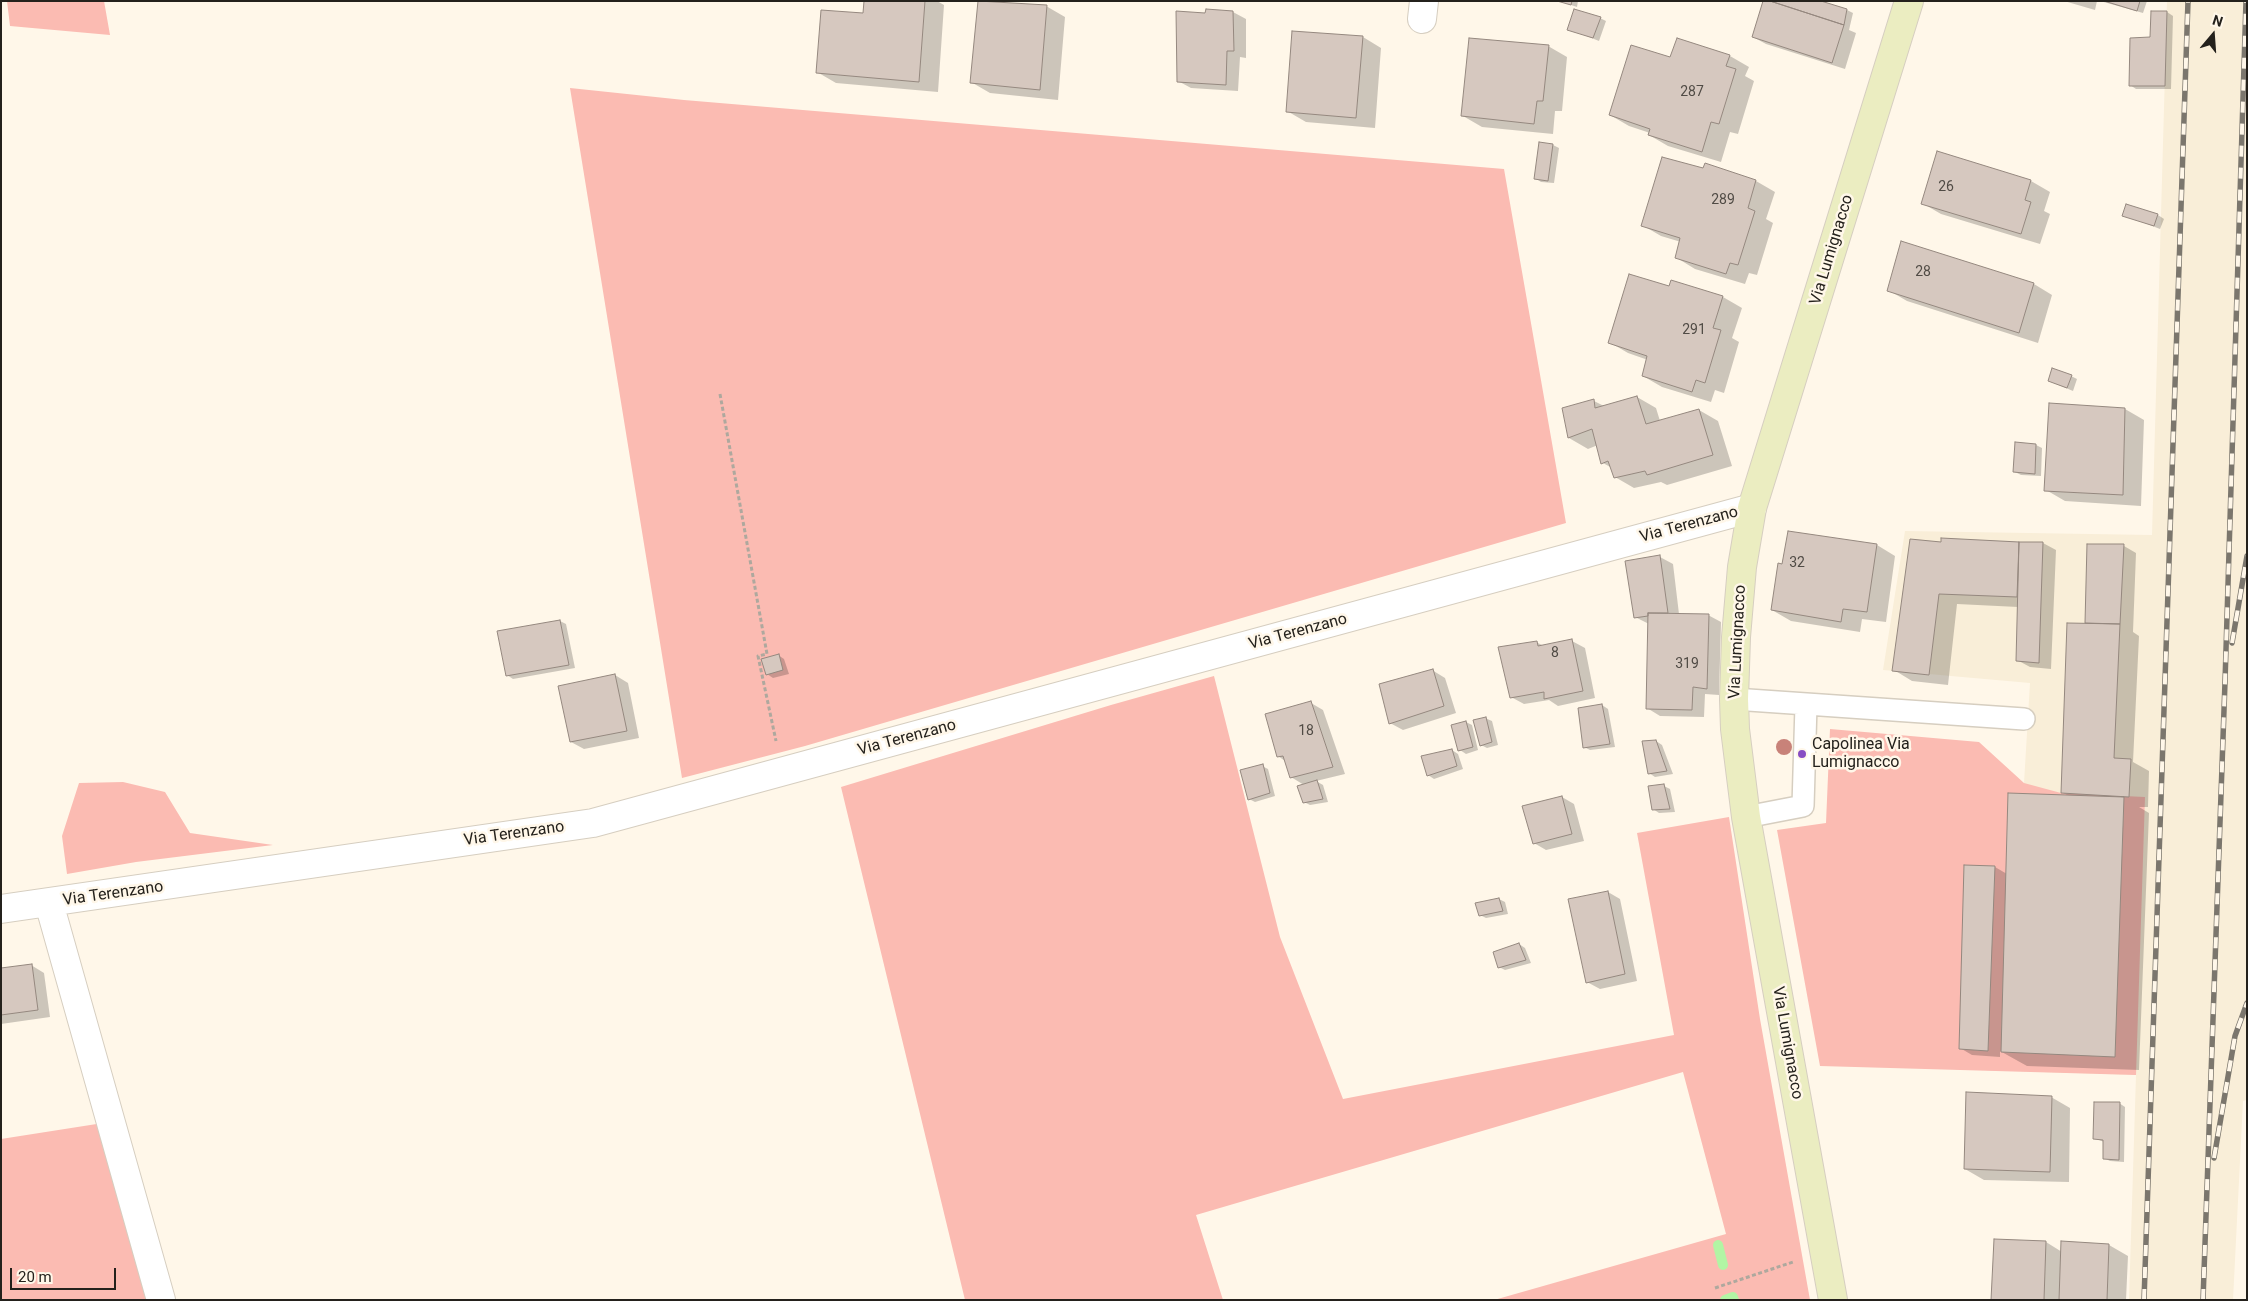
<!DOCTYPE html>
<style>
body{margin:0}
#map{position:relative;width:2248px;height:1301px;overflow:hidden;background:#fff7e9;font-family:Roboto,sans-serif}
canvas{display:block}
.frame{position:absolute;inset:0;border:2px solid #24211c;pointer-events:none}
.north{position:absolute;left:2188px;top:10px;width:50px;height:50px;-webkit-text-stroke:4px #fff7e9;paint-order:stroke;rotate:18deg;font-size:14px;font-weight:700;line-height:20px;text-align:center;color:#24211c}
.north::after{content:'';display:block;margin:auto;width:18px;height:22px;background:#24211c;clip-path:polygon(50% 0,100% 100%,50% 72%,0 100%)}
.scale{position:absolute;left:10px;top:1268px;width:106px;height:22px;box-sizing:border-box;border:2px solid #24211c;border-top:0;padding-left:6px;font-size:15px;line-height:18px;white-space:nowrap;color:#24211c;-webkit-text-stroke:4px #fff7e9;paint-order:stroke}
</style>
<div id="map">
<canvas width="2248" height="1301"></canvas>
<div class="frame"></div>
<div class="north">N</div>
<div class="scale">20 m</div>
</div>
<script>
const context = document.querySelector('canvas').getContext('2d');
context.lineJoin = 'round';
function fillPath(path, color) {
  context.fillStyle = color;
  context.fill(path, 'evenodd');
}
function poly(rows) {
  const path = new Path2D();
  for (const r of rows) {
    path.moveTo(r[0], r[1]);
    for (let i = 2; i < r.length; i += 2) path.lineTo(r[i], r[i + 1]);
  }
  return path;
}
function trace(path, color, width, dash) {
  context.strokeStyle = color;
  context.lineWidth = width;
  context.lineCap = dash ? 'butt' : 'round';
  context.setLineDash(dash || []);
  context.stroke(path);
}
function write(font, color, halo, rows, align = 'center') {
  context.font = font + ' Roboto,sans-serif';
  context.lineWidth = 5;
  context.setLineDash([]);
  context.textBaseline = 'middle';
  context.strokeStyle = halo;
  context.fillStyle = color;
  for (const [text, x, y, turn = 0] of rows) {
    context.save();
    context.translate(x, y);
    context.rotate((+turn || 0) * Math.PI / 180);
    context.textAlign = isNaN(turn) ? turn : align;
    if (halo) context.strokeText(text, 0, 0);
    context.fillText(text, 0, 0);
    context.restore();
  }
}
const built = poly([
 [2167,1,2247,1,2247,1100,2243,1101,2233,1300,2129,1300,2136,1075,1950,1069,1957,779,2024,783,2030,683,1883,670,1905,531,2152,535]
]);
const green = poly([
 [7,1,104,1,110,35,10,26],
 [570,88,684,100,1504,169,1566,523,805,746,682,778],
 [1214,676,1280,937,1343,1099,1674,1035,1637,833,1729,817,1760,1019,1810,1300,1494,1300,1726,1234,1683,1072,1196,1215,1223,1300,965,1300,841,787,1111,705],
 [1830,729,1979,742,2024,783,2061,793,2145,797,2136,1075,1820,1066,1777,830,1826,823],
 [123,782,165,792,190,833,273,845,136,862,67,874,62,836,79,783],
 [103,1123,147,1300,1,1300,1,1139]
]);
const shadow = poly([
 [865,1,937,1,944,5,938,92,836,83,817,72,864,14],
 [979,1,1046,6,1065,17,1058,100,990,93,971,82],
 [1559,1,1578,1,1577,7],
 [2064,1,2097,1,2095,10],
 [2100,1,2147,1,2143,13],
 [1207,10,1233,12,1246,19,1246,58,1240,57,1238,91,1191,88,1178,81],
 [1847,10,1853,13,1849,30,1856,33,1845,69,1766,44,1753,37],
 [2167,12,2173,16,2171,89,2136,89,2130,85,2151,38],
 [1600,18,1606,21,1599,41,1569,29],
 [1363,37,1381,48,1375,128,1306,122,1287,111],
 [1678,40,1730,56,1749,67,1745,76,1754,81,1738,134,1730,132,1721,162,1668,146,1649,135,1650,133,1629,126,1610,115,1671,58],
 [1548,46,1567,57,1562,111,1555,111,1553,134,1482,127,1463,116],
 [1553,145,1559,148,1554,183,1541,182,1535,178],
 [1938,152,2031,181,2050,192,2044,211,2050,214,2040,244,1941,214,1922,203],
 [1706,165,1756,181,1775,192,1766,219,1773,223,1757,275,1749,273,1745,284,1695,269,1677,258,1681,242,1661,236,1642,225,1704,169],
 [2124,215,2158,215,2164,219,2160,229],
 [1902,243,2034,284,2052,295,2038,343,1907,301,1888,290],
 [1672,282,1723,297,1742,308,1732,338,1739,342,1724,393,1715,390,1711,402,1662,387,1643,376,1648,360,1628,353,1609,342,1670,288],
 [2071,376,2077,379,2073,391,2049,381],
 [1637,397,1656,408,1660,421,1699,410,1718,421,1732,466,1667,485,1661,482,1634,488,1615,477,1612,468,1603,463,1598,445,1588,449,1569,438,1564,409,1594,401,1604,406],
 [2125,409,2144,420,2141,506,2065,501,2046,490],
 [2036,445,2042,448,2041,476,2021,475,2015,472],
 [1942,539,2043,543,2056,550,2051,669,2030,667,2017,660,2018,607,1957,604,1948,685,1912,681,1894,670],
 [1877,545,1895,556,1886,622,1862,619,1860,632,1791,621,1772,610],
 [2124,546,2136,553,2133,632,2139,636,2133,762,2149,771,2148,807,2139,807,2149,813,2139,1070,2027,1066,2000,1051,2000,1057,1972,1055,1960,1048,1995,867,2007,874,2069,796,2063,793,2090,625,2086,622],
 [1660,557,1673,564,1679,614,1708,615,1721,622,1719,695,1705,694,1704,717,1660,716,1647,708,1649,624,1635,617],
 [560,621,566,624,575,668,513,679,507,675],
 [1572,641,1585,648,1595,698,1558,706,1549,700,1524,704,1511,697,1536,642,1544,646],
 [778,655,784,659,789,674,773,678,767,674],
 [1432,670,1445,678,1456,713,1403,730,1390,723],
 [615,675,628,683,639,738,584,749,571,742],
 [1311,703,1323,710,1345,774,1316,781,1323,785,1328,802,1310,805,1304,802,1304,785,1291,777,1285,761,1278,756],
 [1602,705,1608,709,1615,747,1590,750,1584,747],
 [1485,718,1492,721,1498,745,1487,748,1481,745],
 [1466,722,1472,725,1478,750,1466,754,1460,750],
 [1656,741,1662,745,1673,774,1655,777,1649,773],
 [1452,750,1458,754,1463,769,1434,779,1428,775],
 [1262,766,1268,769,1275,796,1255,802,1249,799],
 [1664,786,1670,789,1675,812,1659,813,1653,809],
 [1562,797,1574,804,1584,841,1546,850,1534,843],
 [1608,892,1620,899,1637,981,1600,989,1587,982],
 [1499,899,1505,902,1508,914,1486,918,1480,915],
 [1519,944,1525,948,1531,963,1505,970,1499,967],
 [31,965,44,973,50,1017,1,1024,1,970],
 [2051,1097,2070,1108,2069,1182,1984,1180,1965,1169],
 [2119,1103,2125,1107,2124,1162,2110,1161,2104,1158,2104,1142,2094,1138],
 [2046,1242,2062,1252,2109,1245,2128,1256,2126,1300,1992,1300]
]);
const stream = poly([
 [1718,1245,1723,1265],
 [1725,1300,1733,1297,1734,1300]
]);
const building = poly([
 [864,1,925,1,919,82,816,73,821,10,863,13,864,1],
 [978,1,1047,5,1040,90,970,83,978,1],
 [1557,1,1572,1,1571,5,1557,1],
 [1763,1,1770,1,1844,25,1832,63,1752,37,1763,1],
 [1770,1,1821,1,1847,9,1844,25,1770,1],
 [2104,1,2140,1,2137,11,2104,1],
 [1206,9,1233,11,1234,51,1227,51,1226,85,1177,82,1176,11,1205,13,1206,9],
 [1574,9,1601,17,1593,38,1567,30,1574,9],
 [2151,11,2167,11,2165,86,2129,86,2130,38,2150,37,2151,11],
 [1292,31,1363,36,1356,118,1286,112,1292,31],
 [1469,38,1549,45,1543,101,1537,101,1534,124,1461,116,1469,38],
 [1677,38,1730,55,1726,66,1736,69,1719,124,1711,122,1702,152,1648,135,1650,129,1609,115,1631,45,1670,57,1677,38],
 [1539,142,1553,144,1548,181,1534,179,1539,142],
 [1937,151,2031,180,2025,200,2031,202,2021,234,1921,204,1937,151],
 [1662,157,1703,168,1705,163,1756,180,1748,208,1755,211,1738,265,1730,263,1726,274,1675,258,1680,238,1641,226,1662,157],
 [2126,204,2158,214,2154,226,2122,216,2126,204],
 [1901,241,2034,283,2019,333,1887,291,1901,241],
 [1629,274,1669,286,1671,280,1723,296,1713,328,1721,330,1705,383,1696,380,1692,392,1642,376,1647,356,1608,343,1629,274],
 [2052,368,2072,375,2067,388,2048,381,2052,368],
 [1637,396,1646,424,1699,409,1713,455,1647,475,1645,471,1614,478,1608,461,1601,464,1592,429,1568,438,1562,408,1594,399,1595,408,1637,396],
 [2049,403,2125,408,2123,495,2044,491,2049,403],
 [2015,442,2036,444,2035,474,2013,472,2015,442],
 [1788,531,1877,544,1867,612,1843,609,1841,622,1771,610,1778,563,1782,564,1788,531],
 [1941,538,2019,542,2017,597,1939,594,1929,675,1892,671,1910,539,1941,542,1941,538],
 [2019,542,2043,542,2039,663,2016,661,2019,542],
 [2087,544,2124,544,2120,624,2085,623,2087,544],
 [1660,555,1668,613,1648,613,1648,616,1634,618,1625,561,1660,555],
 [1648,613,1709,614,1707,689,1693,687,1692,710,1646,709,1648,613],
 [560,620,569,665,506,676,497,631,560,620],
 [2067,623,2120,624,2114,758,2131,759,2129,797,2061,793,2067,623],
 [1572,639,1583,691,1544,699,1544,692,1510,698,1498,647,1537,641,1538,646,1572,639],
 [779,654,783,670,766,675,761,659,779,654],
 [1433,669,1444,706,1389,724,1379,684,1433,669],
 [615,674,627,731,570,742,558,686,615,674],
 [1311,701,1333,767,1290,778,1283,756,1277,757,1265,714,1311,701],
 [1602,704,1610,744,1583,748,1578,708,1602,704],
 [1486,717,1492,742,1480,746,1473,720,1486,717],
 [1466,721,1473,747,1458,751,1451,725,1466,721],
 [1656,740,1667,771,1648,774,1642,741,1656,740],
 [1452,749,1457,766,1427,776,1421,756,1452,749],
 [1263,764,1270,793,1248,800,1240,770,1263,764],
 [1317,780,1323,799,1303,803,1297,786,1317,780],
 [1664,784,1670,809,1652,810,1648,786,1664,784],
 [2008,793,2124,797,2115,1057,2001,1052,2008,793],
 [1562,796,1572,834,1533,844,1522,806,1562,796],
 [1964,865,1995,866,1988,1051,1959,1049,1964,865],
 [1608,891,1625,974,1586,983,1568,899,1608,891],
 [1499,898,1503,911,1479,916,1475,903,1499,898],
 [1519,943,1526,960,1498,968,1493,952,1519,943],
 [32,964,38,1010,1,1015,1,968,32,964],
 [1966,1092,2052,1096,2050,1172,1964,1169,1966,1092],
 [2094,1102,2120,1102,2119,1160,2103,1159,2103,1140,2093,1139,2094,1102],
 [1994,1239,2046,1241,2044,1300,1991,1300,1994,1239],
 [2061,1241,2109,1244,2107,1300,2059,1300,2061,1241]
]);
const path = poly([
 [720,394,767,654,758,656,776,741],
 [1715,1288,1793,1262]
]);
const lane = poly([
 [1734,699,2024,719],
 [1746,817,1803,806,1806,705]
]);
const street = poly([
 [1422,19,1424,1],
 [49,903,161,1300],
 [1,909,593,823,1752,508]
]);
const secondary = poly([
 [1833,1300,1746,817,1735,729,1734,699,1736,637,1742,567,1752,508,1909,1]
]);
const rail = poly([
 [2232,643,2247,556],
 [2214,1158,2235,1036,2247,1003],
 [2144,1300,2188,1],
 [2203,1300,2225,682,2246,1]
]);
const trees = [
 [1784,747]
];
const markers = [
 [1802,754,5,"#874dc3"]
];
const numberNames = [
 ["287",1692,92],
 ["26",1946,187],
 ["289",1723,200],
 ["28",1923,272],
 ["291",1694,330],
 ["32",1797,563],
 ["8",1555,653],
 ["319",1687,664],
 ["18",1306,731]
];
const streetNames = [
 ["Via Lumignacco",1832,250,-73],
 ["Via Terenzano",1689,525,-15],
 ["Via Terenzano",1298,632,-15],
 ["Via Lumignacco",1738,642,-87],
 ["Via Terenzano",907,738,-15],
 ["Via Terenzano",514,834,-8],
 ["Via Terenzano",113,894,-8],
 ["Via Lumignacco",1787,1043,80]
];
const poiNames = [
 ["Capolinea Via",1812,745],
 ["Lumignacco",1812,763]
];
fillPath(built, '#f9eed8');
fillPath(green, '#fbbbb2');
fillPath(shadow, '#0003');
trace(stream, '#b2f5a4', 10);
fillPath(building, '#d6c8bf');
trace(building, '#95887f', 1);
trace(lane, '#d6cec0', 24);
trace(street, '#d6cec0', 30);
trace(secondary, '#d6cec0', 30);
trace(path, '#aea89e', 3, [4, 2.5]);
trace(lane, '#fff', 21);
trace(street, '#fff', 28);
trace(secondary, '#ebedc1', 28);
trace(rail, '#7b766d', 5.5);
trace(rail, '#fff7e9', 4, [11]);
context.fillStyle = '#c88279';
for (const [x, y] of trees) {
  context.beginPath();
  context.arc(x, y, 8, 0, 2 * Math.PI);
  context.fill();
}
for (const [x, y, r, color] of markers) {
  const dot = new Path2D();
  dot.arc(x, y, r, 0, 2 * Math.PI);
  context.fillStyle = color;
  context.fill(dot);
  trace(dot, '#fff7e9', 2);
}
write('14px', '#504b45', null, numberNames);
write('16px', '#24211c', '#fff7e9', streetNames);
write('16px', '#24211c', '#fff7e9', poiNames, 'left');
</script>
